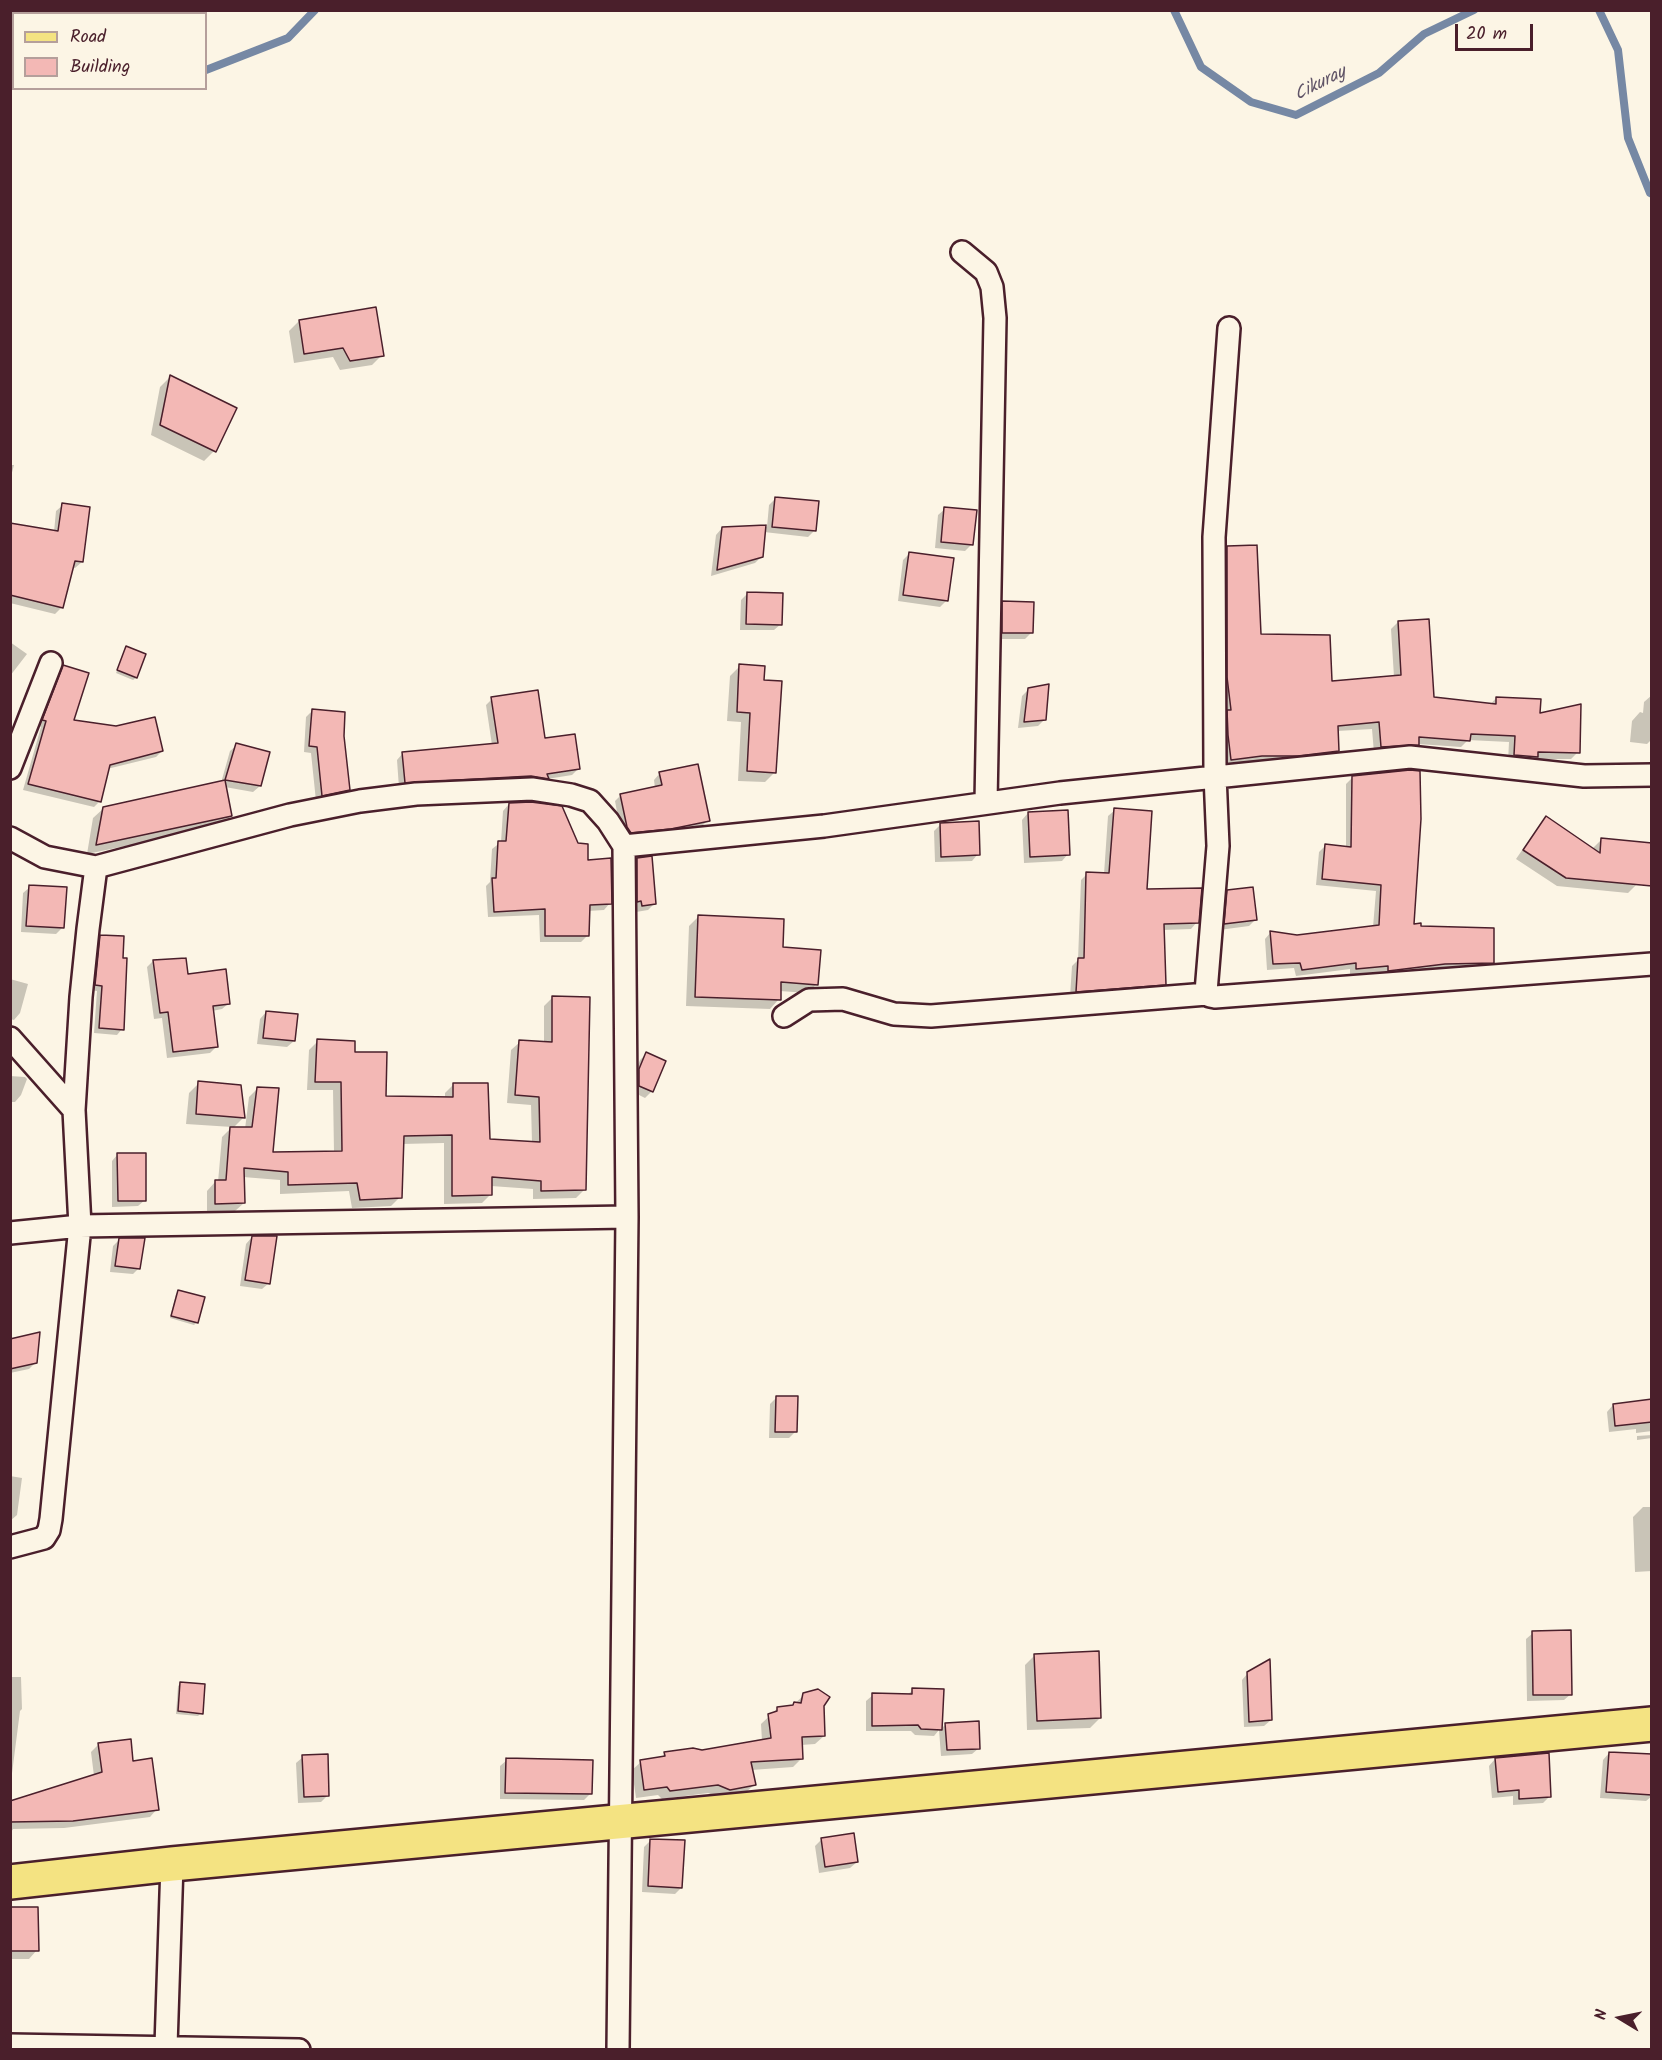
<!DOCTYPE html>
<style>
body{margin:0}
#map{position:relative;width:1662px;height:2060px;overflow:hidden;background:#fcf5e5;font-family:Kalam,sans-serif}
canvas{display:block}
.frame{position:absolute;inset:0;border:12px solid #4a1f2b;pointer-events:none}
.legend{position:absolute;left:12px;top:12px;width:195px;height:78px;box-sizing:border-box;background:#fcf5e5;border:2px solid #b59f9b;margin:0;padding:8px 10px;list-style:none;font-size:18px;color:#4a1f2b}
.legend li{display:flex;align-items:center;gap:12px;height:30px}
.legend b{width:30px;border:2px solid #b59f9b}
.north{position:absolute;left:1590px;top:1988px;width:60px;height:60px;-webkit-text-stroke:4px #fcf5e5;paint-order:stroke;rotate:280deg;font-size:16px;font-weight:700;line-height:24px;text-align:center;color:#4a1f2b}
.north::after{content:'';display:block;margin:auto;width:21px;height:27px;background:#4a1f2b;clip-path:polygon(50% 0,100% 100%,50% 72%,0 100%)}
.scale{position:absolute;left:1455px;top:24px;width:78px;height:27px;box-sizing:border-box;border:3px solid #4a1f2b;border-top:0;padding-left:8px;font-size:18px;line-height:21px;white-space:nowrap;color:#4a1f2b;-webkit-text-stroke:4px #fcf5e5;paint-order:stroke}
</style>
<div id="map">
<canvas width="1662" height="2060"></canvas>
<div class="frame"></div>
<ul class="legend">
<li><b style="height:8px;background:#f4e382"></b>Road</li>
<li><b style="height:16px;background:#f3b8b5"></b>Building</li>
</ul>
<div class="north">N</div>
<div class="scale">20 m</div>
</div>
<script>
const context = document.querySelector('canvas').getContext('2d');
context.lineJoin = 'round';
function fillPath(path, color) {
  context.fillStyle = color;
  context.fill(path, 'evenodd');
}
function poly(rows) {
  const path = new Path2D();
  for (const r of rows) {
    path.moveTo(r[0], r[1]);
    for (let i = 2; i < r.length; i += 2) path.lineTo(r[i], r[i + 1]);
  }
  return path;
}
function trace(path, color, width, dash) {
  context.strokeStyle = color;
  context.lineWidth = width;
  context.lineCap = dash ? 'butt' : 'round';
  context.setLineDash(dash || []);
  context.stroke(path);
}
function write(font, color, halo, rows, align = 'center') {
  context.font = font + ' Kalam,sans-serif';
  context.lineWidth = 4.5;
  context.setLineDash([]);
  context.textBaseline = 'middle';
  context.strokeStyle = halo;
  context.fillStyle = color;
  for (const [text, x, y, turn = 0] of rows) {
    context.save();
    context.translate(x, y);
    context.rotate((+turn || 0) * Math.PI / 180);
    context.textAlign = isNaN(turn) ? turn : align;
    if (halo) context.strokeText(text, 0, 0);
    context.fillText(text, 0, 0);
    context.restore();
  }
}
const shadow = poly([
 [299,321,382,355,372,365,340,370,333,357,294,363,289,331],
 [170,377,214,451,204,461,151,435,160,387],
 [10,465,14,465,10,480],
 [776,498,815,530,808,537,764,532,762,556,755,563,711,576,716,535,722,528,767,527,769,505],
 [63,505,82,562,75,568,72,567,61,608,55,614,10,603,10,524,54,532,56,511],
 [945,509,972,544,965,551,935,548,938,515],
 [1227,547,1259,635,1330,682,1394,677,1391,629,1398,622,1432,699,1490,705,1496,698,1539,715,1578,752,1571,759,1534,759,1530,763,1508,762,1509,742,1468,740,1461,747,1418,744,1410,752,1374,753,1372,729,1337,731,1337,751,1330,758,1290,762,1254,762,1225,767,1220,554],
 [909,554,947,600,940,607,898,601,903,560],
 [747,594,781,624,774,630,740,630,741,600],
 [1003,603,1031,633,1025,639,996,639,997,609],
 [10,642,27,654,10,676],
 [127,648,136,678,133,680,116,673],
 [740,666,775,772,765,782,738,781,741,722,727,721,730,676],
 [64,667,72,721,162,751,156,757,107,769,100,801,94,807,23,790,41,727,38,726,58,673],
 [1029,689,1045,719,1038,726,1018,728,1022,696],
 [1652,695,1652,739,1647,744,1630,742,1632,721,1640,712,1643,713,1644,702],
 [492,699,578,769,572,775,547,779,541,784,399,788,397,760,403,753,492,745,486,705],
 [312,711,342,736,348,789,342,796,316,801,311,753,304,752,306,717],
 [237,745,260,786,253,792,225,787,231,816,221,826,87,854,93,818,104,808,221,783,230,751],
 [660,773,708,820,701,827,663,834,624,838,621,833,615,801,621,795,655,788,654,780],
 [1353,777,1413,925,1492,963,1486,969,1382,977,1382,972,1350,975,1350,969,1296,976,1294,968,1267,970,1265,939,1271,932,1297,936,1373,927,1376,891,1316,885,1319,852,1326,845,1346,848,1346,784],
 [509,804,586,862,610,903,604,910,588,911,588,935,581,942,540,942,539,915,488,917,486,886,490,882,492,849,501,842,503,811],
 [1115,810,1145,891,1197,922,1191,929,1162,930,1164,984,1158,990,1070,997,1072,966,1078,960,1081,880,1087,874,1104,874,1108,816],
 [1028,813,1068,854,1062,861,1024,863,1022,820],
 [1546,818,1592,849,1602,839,1637,884,1628,893,1557,886,1516,859,1538,827],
 [941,824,978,854,972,861,935,862,934,831],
 [638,859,654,904,648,910,636,912,635,907,631,907,631,866],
 [30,887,62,928,56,934,21,932,23,893],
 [1228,891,1256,919,1249,926,1219,930,1221,898],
 [698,917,817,984,807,993,780,991,779,999,770,1009,686,1006,689,926],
 [101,937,122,1029,117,1035,94,1033,97,991,90,990,95,943],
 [153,961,187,976,229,1003,222,1009,212,1011,217,1046,210,1053,167,1058,162,1018,154,1019,147,967],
 [10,979,28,984,20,1013,14,1020,10,1019],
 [553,997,585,1189,576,1198,533,1199,533,1189,491,1186,491,1194,482,1203,444,1204,444,1143,402,1144,400,1197,391,1206,352,1208,349,1191,280,1194,280,1180,243,1177,244,1203,235,1211,207,1212,207,1191,215,1182,218,1182,222,1137,232,1127,186,1124,189,1093,199,1083,243,1118,232,1129,245,1129,249,1097,258,1088,272,1154,334,1153,333,1090,307,1090,309,1050,318,1041,353,1053,385,1097,445,1098,445,1093,453,1085,489,1140,532,1143,531,1105,507,1103,511,1050,520,1042,544,1043,544,1006],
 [266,1012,294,1041,287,1047,257,1044,260,1019],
 [646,1054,652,1091,645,1098,633,1092,633,1077,640,1060],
 [10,1076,25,1077,27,1079,21,1095,15,1102,10,1102],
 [118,1154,145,1200,138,1206,112,1207,112,1161],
 [252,1237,269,1283,262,1289,240,1286,246,1244],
 [119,1240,139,1268,133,1274,110,1272,113,1246],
 [179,1291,197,1322,194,1325,170,1318,176,1294],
 [10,1340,36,1362,29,1369,10,1373],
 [776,1398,796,1431,789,1438,769,1438,770,1404],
 [1652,1401,1652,1431,1636,1433,1636,1429,1609,1432,1607,1412,1613,1405],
 [1652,1435,1652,1438,1637,1440,1637,1436],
 [10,1476,22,1478,17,1515,10,1521],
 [1643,1507,1652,1507,1652,1571,1635,1572,1633,1517],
 [1533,1633,1571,1694,1564,1700,1527,1701,1526,1639],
 [1035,1655,1100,1718,1090,1728,1027,1730,1025,1665],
 [1248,1673,1271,1720,1264,1726,1244,1727,1242,1680],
 [10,1677,21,1677,22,1709,20,1711,10,1789],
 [181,1683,201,1713,198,1716,176,1714,178,1686],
 [913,1690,940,1730,946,1724,979,1748,972,1754,941,1756,939,1730,934,1736,915,1735,911,1731,866,1731,866,1701,873,1695,907,1695],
 [804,1695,824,1736,815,1744,801,1745,802,1758,793,1767,751,1770,754,1785,745,1793,721,1798,708,1793,662,1799,658,1795,636,1798,632,1770,641,1762,660,1759,665,1753,702,1752,762,1741,761,1724,778,1708,791,1707],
 [99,1744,132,1762,157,1809,150,1817,64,1828,13,1829,10,1834,10,1803,94,1776,91,1752],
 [1609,1753,1652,1756,1652,1796,1646,1801,1600,1798,1603,1760],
 [303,1757,328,1795,321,1802,298,1803,296,1763],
 [1495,1759,1550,1796,1543,1803,1513,1805,1513,1796,1492,1798,1489,1766],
 [507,1760,590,1794,584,1800,500,1799,500,1766],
 [822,1839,857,1862,850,1868,819,1873,815,1846],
 [651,1840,681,1888,675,1894,642,1892,644,1847],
 [10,1909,37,1950,29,1959,10,1959]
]);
const stream = poly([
 [1174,10,1201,67,1251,102,1296,115,1379,73,1424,34,1474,10],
 [1599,10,1618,50,1628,138,1650,193,1652,194],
 [10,50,14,50],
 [206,70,288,38,315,10]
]);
const building = poly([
 [376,307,384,356,350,361,343,348,304,354,299,320,376,307],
 [170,375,237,408,216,452,160,425,170,375],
 [775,497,819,501,816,531,772,527,775,497],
 [62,503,90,507,83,562,75,561,63,608,10,595,10,523,58,531,62,503],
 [944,507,977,510,973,545,941,542,944,507],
 [766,525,763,557,717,570,722,527,766,525],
 [1257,545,1261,634,1330,635,1332,681,1401,675,1398,621,1429,619,1434,697,1496,704,1496,697,1541,699,1540,713,1581,704,1580,753,1538,752,1538,757,1514,755,1515,736,1471,734,1470,741,1419,737,1419,745,1381,747,1379,722,1338,726,1339,751,1298,756,1262,756,1231,760,1228,735,1227,710,1231,710,1227,677,1227,546,1257,545],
 [909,552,954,558,948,601,903,595,909,552],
 [747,592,783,593,782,625,746,624,747,592],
 [1002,601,1034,602,1033,633,1002,633,1002,601],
 [126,646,146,654,137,678,117,670,126,646],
 [739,664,765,666,764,680,782,681,776,773,747,771,750,713,737,712,739,664],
 [63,665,89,673,74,720,116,726,155,717,163,751,110,765,101,802,28,784,46,721,42,720,63,665],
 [1049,684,1046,720,1024,722,1028,688,1049,684],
 [538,690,545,738,575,734,580,769,547,774,549,779,531,776,405,783,402,752,498,743,491,697,538,690],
 [312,709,345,712,344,736,350,790,322,796,317,747,309,746,312,709],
 [236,743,270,752,261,786,225,780,236,743],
 [698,764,710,821,671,829,631,833,627,827,620,794,662,785,659,772,698,764],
 [1410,770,1420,771,1421,819,1414,924,1421,923,1421,926,1494,928,1494,963,1445,964,1388,971,1388,966,1356,969,1356,963,1302,970,1300,963,1273,964,1270,931,1297,935,1379,925,1381,885,1322,879,1325,844,1351,847,1352,776,1410,770],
 [225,780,232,816,96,845,103,807,225,780],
 [531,802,562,806,578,843,588,844,588,860,611,858,612,904,590,905,589,936,545,936,545,909,494,912,492,878,496,878,498,841,506,841,509,803,531,802],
 [1114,808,1152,811,1147,889,1202,888,1199,923,1164,924,1166,985,1076,992,1078,958,1084,958,1086,872,1109,873,1114,808],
 [1068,810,1070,855,1030,857,1028,812,1068,810],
 [1546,816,1600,853,1601,838,1652,843,1652,886,1566,878,1523,850,1546,816],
 [979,821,980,855,941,857,940,823,979,821],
 [652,856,656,904,642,906,641,901,637,902,637,858,652,856],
 [29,885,67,887,64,928,26,926,29,885],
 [1253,887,1257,920,1224,924,1227,890,1253,887],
 [698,915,784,919,783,947,821,950,818,985,781,982,781,1000,695,997,698,915],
 [100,935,124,936,123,958,127,958,124,1030,99,1028,102,986,95,985,100,935],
 [186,958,188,974,226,969,230,1004,213,1006,218,1047,173,1052,168,1012,160,1013,153,960,186,958],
 [552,996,590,997,586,1190,541,1191,541,1181,492,1177,492,1195,452,1196,452,1135,404,1136,402,1198,360,1200,357,1183,288,1185,288,1172,244,1168,245,1203,215,1204,215,1180,226,1180,230,1127,252,1127,257,1087,279,1088,273,1152,342,1151,341,1082,315,1082,317,1039,355,1041,355,1052,387,1052,386,1096,453,1097,453,1083,488,1083,490,1139,540,1142,539,1097,515,1095,519,1040,552,1042,552,996],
 [266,1011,298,1014,295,1041,263,1038,266,1011],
 [646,1052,666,1061,653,1092,639,1086,639,1069,646,1052],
 [198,1081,241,1085,245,1118,196,1114,198,1081],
 [117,1153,146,1153,146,1201,118,1201,117,1153],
 [252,1236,277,1236,270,1284,245,1280,252,1236],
 [119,1238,145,1238,140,1269,115,1266,119,1238],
 [178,1290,205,1297,198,1323,171,1316,178,1290],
 [40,1332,37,1363,10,1369,10,1339,40,1332],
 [776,1396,798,1396,797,1432,775,1432,776,1396],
 [1652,1399,1652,1422,1615,1426,1613,1404,1652,1399],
 [1571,1630,1572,1695,1533,1695,1532,1631,1571,1630],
 [1099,1651,1101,1718,1037,1721,1034,1654,1099,1651],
 [1270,1659,1272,1720,1249,1722,1247,1672,1270,1659],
 [180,1682,205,1684,203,1714,178,1711,180,1682],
 [912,1688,944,1689,942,1730,921,1729,918,1725,872,1726,872,1693,912,1694,912,1688],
 [818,1689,830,1697,824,1706,825,1736,802,1737,803,1759,751,1762,756,1785,730,1790,718,1785,670,1791,667,1787,644,1790,640,1760,665,1756,664,1752,693,1748,702,1750,771,1738,768,1714,777,1711,777,1707,793,1705,794,1702,801,1703,803,1693,818,1689],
 [979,1721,980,1749,947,1750,945,1723,979,1721],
 [131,1739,133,1761,152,1758,159,1810,73,1821,10,1822,10,1801,102,1772,98,1743,131,1739],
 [1609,1752,1652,1754,1652,1795,1606,1792,1609,1752],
 [1549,1753,1551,1797,1519,1799,1519,1790,1498,1792,1495,1758,1549,1753],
 [328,1754,329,1796,304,1797,302,1755,328,1754],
 [506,1758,593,1760,592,1794,505,1793,506,1758],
 [854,1833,858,1862,825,1867,821,1838,854,1833],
 [650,1839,685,1840,682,1888,648,1886,650,1839],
 [10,1907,38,1907,39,1951,10,1951,10,1907]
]);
const minor = poly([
 [962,252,986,272,992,287,995,318,986,802],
 [1229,328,1214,537,1215,775,1218,846,1206,992,1210,996,1215,997,1652,964],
 [10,768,51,663],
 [10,838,45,857,96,867,290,815,360,801,416,794,532,789,571,795,590,801,608,821,624,846],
 [784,1016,809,1000,843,999,894,1014,931,1016,1207,994],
 [10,1038,74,1110,80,1226,51,1519,49,1530,44,1538,10,1547],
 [74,1110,81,997,88,929,96,867],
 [10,1233,80,1226,627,1217],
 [10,2045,299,2050],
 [166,2046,172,1864],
 [618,2050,627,1217,624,846,824,826,1060,793,1410,757,1584,776,1652,775]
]);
const primary = poly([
 [10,1882,172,1864,1652,1724]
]);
const waterNames = [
 ["Cikuray",1321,85,-27]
];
fillPath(shadow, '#0003');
trace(stream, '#7688a4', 8);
fillPath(building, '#f3b8b5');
trace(building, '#4a1f2b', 1.5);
trace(minor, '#4a1f2b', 26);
trace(primary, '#4a1f2b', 38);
trace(minor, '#fcf5e5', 21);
trace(primary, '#f4e382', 33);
write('italic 18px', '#605467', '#fcf5e5', waterNames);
</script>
